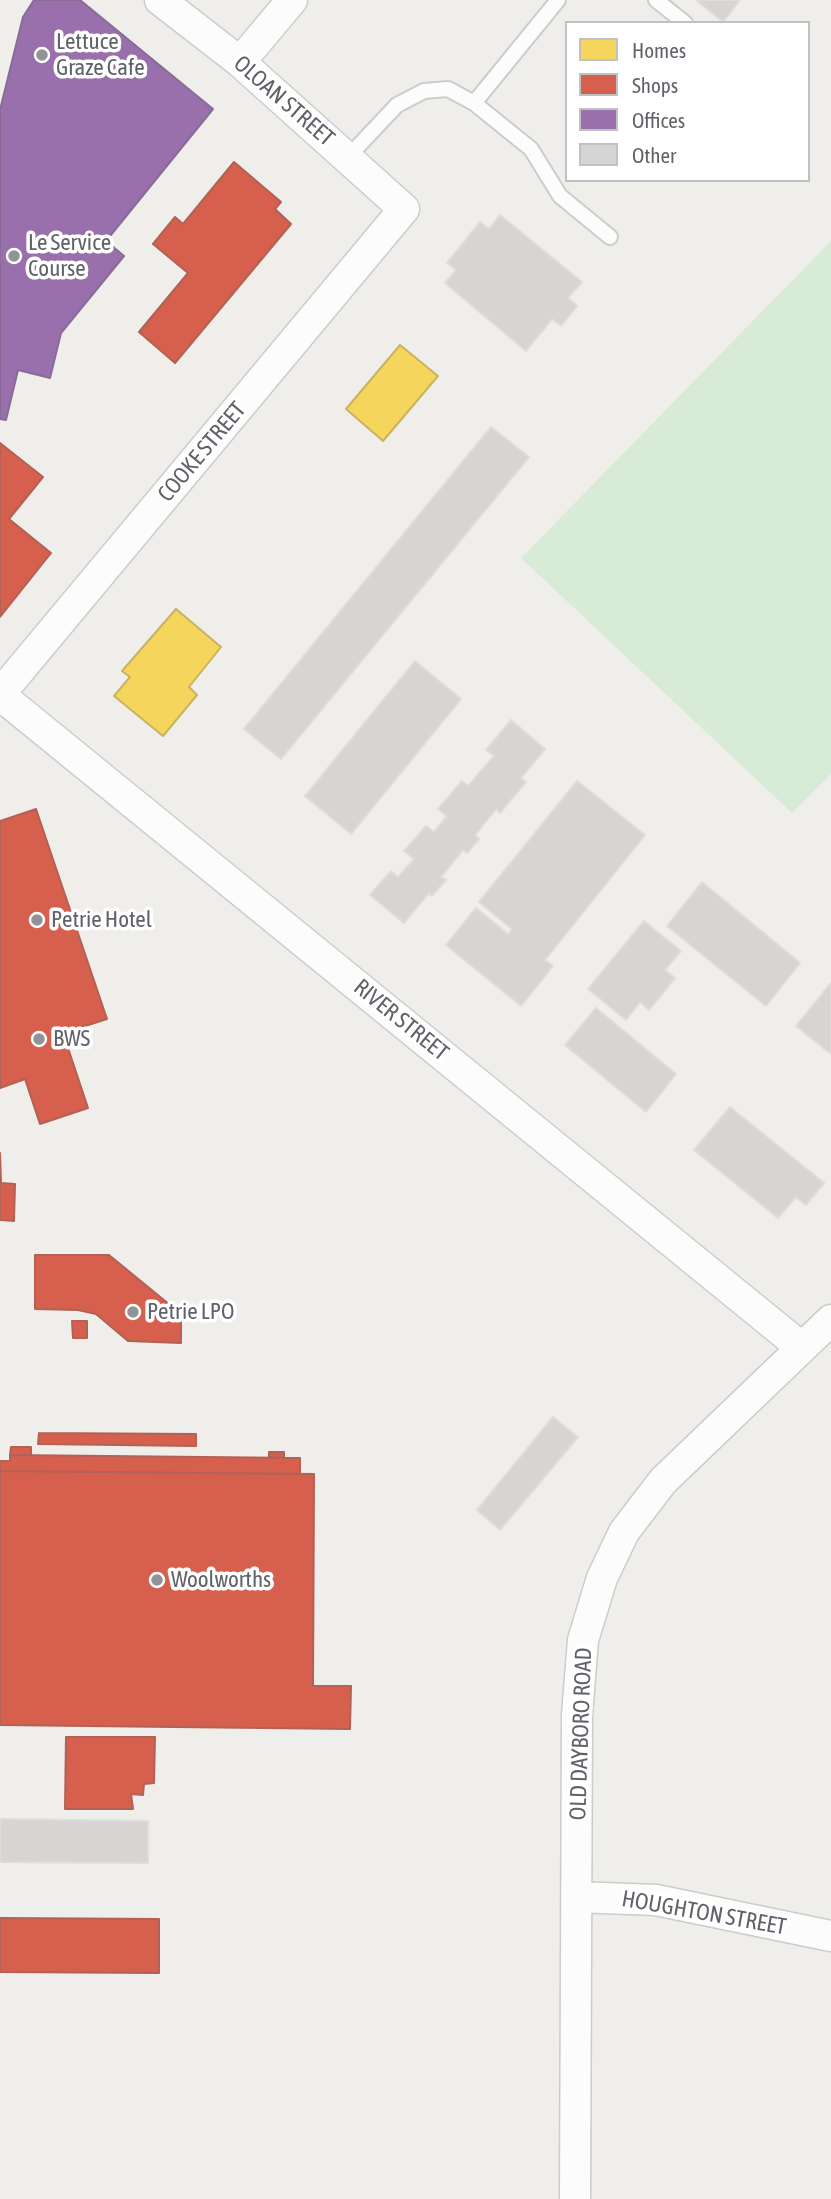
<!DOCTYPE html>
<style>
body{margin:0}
#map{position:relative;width:831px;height:2199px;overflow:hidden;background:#efeeea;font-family:"Asap Condensed",sans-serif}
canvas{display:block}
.legend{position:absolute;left:565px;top:21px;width:245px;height:161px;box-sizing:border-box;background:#fff;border:2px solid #bfc1c3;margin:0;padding:9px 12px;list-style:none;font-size:21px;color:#5f6368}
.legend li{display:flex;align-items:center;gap:14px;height:35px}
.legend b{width:35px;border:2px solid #bfc1c3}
</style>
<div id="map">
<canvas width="831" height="2199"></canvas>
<ul class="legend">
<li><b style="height:19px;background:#f6d55c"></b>Homes</li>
<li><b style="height:19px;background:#d6604d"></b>Shops</li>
<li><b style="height:19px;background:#9970ab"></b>Offices</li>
<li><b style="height:19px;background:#d6d5d3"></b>Other</li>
</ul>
</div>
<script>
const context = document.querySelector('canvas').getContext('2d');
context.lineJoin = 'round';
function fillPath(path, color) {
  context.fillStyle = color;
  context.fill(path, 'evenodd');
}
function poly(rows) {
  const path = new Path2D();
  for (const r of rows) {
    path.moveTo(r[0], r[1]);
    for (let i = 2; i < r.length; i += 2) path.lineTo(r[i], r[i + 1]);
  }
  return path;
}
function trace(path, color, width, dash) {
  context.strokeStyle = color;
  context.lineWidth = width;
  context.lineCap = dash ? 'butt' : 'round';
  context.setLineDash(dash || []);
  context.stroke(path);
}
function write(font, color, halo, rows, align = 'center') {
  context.font = font + ' "Asap Condensed",sans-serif';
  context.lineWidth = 7;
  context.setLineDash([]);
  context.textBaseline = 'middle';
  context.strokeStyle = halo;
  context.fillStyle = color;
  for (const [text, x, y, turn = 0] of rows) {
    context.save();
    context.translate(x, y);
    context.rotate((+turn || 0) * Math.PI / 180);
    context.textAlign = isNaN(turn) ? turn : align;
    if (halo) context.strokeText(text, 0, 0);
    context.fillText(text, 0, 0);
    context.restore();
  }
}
const green = poly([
 [831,241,831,774,792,813,521,558]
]);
const homes = poly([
 [400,345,438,376,383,441,346,409,400,345],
 [176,609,221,647,189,687,197,695,163,736,114,696,130,677,122,671,176,609]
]);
const shops = poly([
 [234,162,281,202,275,209,291,224,175,363,139,332,188,273,153,244,175,217,183,224,234,162],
 [0,443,43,477,9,519,51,553,0,617,0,443],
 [36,809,107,1019,63,1033,88,1108,40,1124,25,1079,0,1088,0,821,36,809],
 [0,1153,1,1183,15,1184,14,1221,0,1220,0,1153],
 [35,1255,109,1255,181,1314,181,1343,128,1341,96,1314,78,1310,35,1309,35,1255],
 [72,1321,87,1321,87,1338,73,1338,72,1321],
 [39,1433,196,1434,196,1446,38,1444,39,1433],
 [11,1447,31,1447,31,1455,10,1455,11,1447],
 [269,1452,284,1452,284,1458,269,1457,269,1452],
 [10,1455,300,1458,300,1474,0,1471,0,1461,10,1461,10,1455],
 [0,1471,314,1474,313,1686,351,1686,350,1729,0,1725,0,1471],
 [66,1737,155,1737,154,1783,144,1784,143,1795,131,1794,133,1809,65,1809,66,1737],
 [0,1918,159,1919,159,1973,0,1972,0,1918]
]);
const offices = poly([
 [34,0,80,0,213,109,106,241,124,256,61,333,50,378,18,370,6,420,0,419,0,110,23,17,34,0]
]);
const building = poly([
 [696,0,740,0,723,22,696,0],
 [500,215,582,282,568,298,577,306,561,326,552,319,526,351,445,283,456,270,447,263,480,222,489,229,500,215],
 [491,427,529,457,281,759,244,729,491,427],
 [415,661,461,699,351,834,305,796,415,661],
 [511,720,545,749,521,778,526,782,500,813,496,809,475,835,479,839,467,853,463,850,441,877,446,880,432,896,429,893,404,923,370,895,391,871,398,877,414,859,404,851,426,826,434,832,447,816,438,809,462,781,468,786,494,756,486,750,511,720],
 [577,781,645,835,545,960,553,966,521,1006,446,945,476,908,508,934,512,929,479,902,577,781],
 [702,882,800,963,766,1006,667,926,702,882],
 [644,921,681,951,665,970,675,978,649,1010,640,1002,626,1020,588,989,644,921],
 [831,983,831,1054,796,1026,831,983],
 [596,1008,676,1074,646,1112,565,1045,596,1008],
 [730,1107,824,1183,806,1205,796,1197,778,1218,694,1150,730,1107],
 [553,1417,578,1437,500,1530,477,1510,553,1417],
 [0,1819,148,1821,148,1863,0,1862,0,1819]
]);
const lane = poly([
 [656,0,685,23],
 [474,103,531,149,560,196,610,237],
 [348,157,397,105,424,91,448,89,474,103,558,0]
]);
const street = poly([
 [240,62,292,0],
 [0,694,404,209,240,62,160,0],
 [0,695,801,1347],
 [577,1897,656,1900,831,1936],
 [575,2199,577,1715,583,1640,602,1578,624,1532,663,1481,831,1320]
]);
const markers = [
 [42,55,7,"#919496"],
 [14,256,7,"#919496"],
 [37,920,7,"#919496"],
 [39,1039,7,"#919496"],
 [133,1312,7,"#919496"],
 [157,1580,7,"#919496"]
];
const poiNames = [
 ["Lettuce",56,42],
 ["Graze Cafe",56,68],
 ["Le Service",28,243],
 ["Course",28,269],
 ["Petrie Hotel",51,920],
 ["BWS",53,1039],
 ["Petrie LPO",147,1312],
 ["Woolworths",171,1580]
];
const streetNames = [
 ["OLOAN STREET",284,101,41],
 ["COOKE STREET",202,452,-50],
 ["RIVER STREET",401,1020,39],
 ["OLD DAYBORO ROAD",581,1734,-88],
 ["HOUGHTON STREET",704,1913,10]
];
fillPath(green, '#d8ebd6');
fillPath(homes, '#f6d55c');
trace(homes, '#c9b360', 2);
fillPath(shops, '#d6604d');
trace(shops, '#b26155', 2);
fillPath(offices, '#9970ab');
trace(offices, '#886c97', 2);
fillPath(building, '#d6d5d3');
trace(building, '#deddd9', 2);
trace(lane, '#cbcccc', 18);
trace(street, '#cbcccc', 33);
trace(lane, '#fdfcfc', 14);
trace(street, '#fdfcfc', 30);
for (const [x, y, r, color] of markers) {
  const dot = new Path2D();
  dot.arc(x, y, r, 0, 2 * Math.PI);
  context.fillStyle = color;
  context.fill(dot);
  trace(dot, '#fff', 2.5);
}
write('23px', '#5f6368', '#fff', poiNames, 'left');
write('23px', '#5f6368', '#fff', streetNames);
</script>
